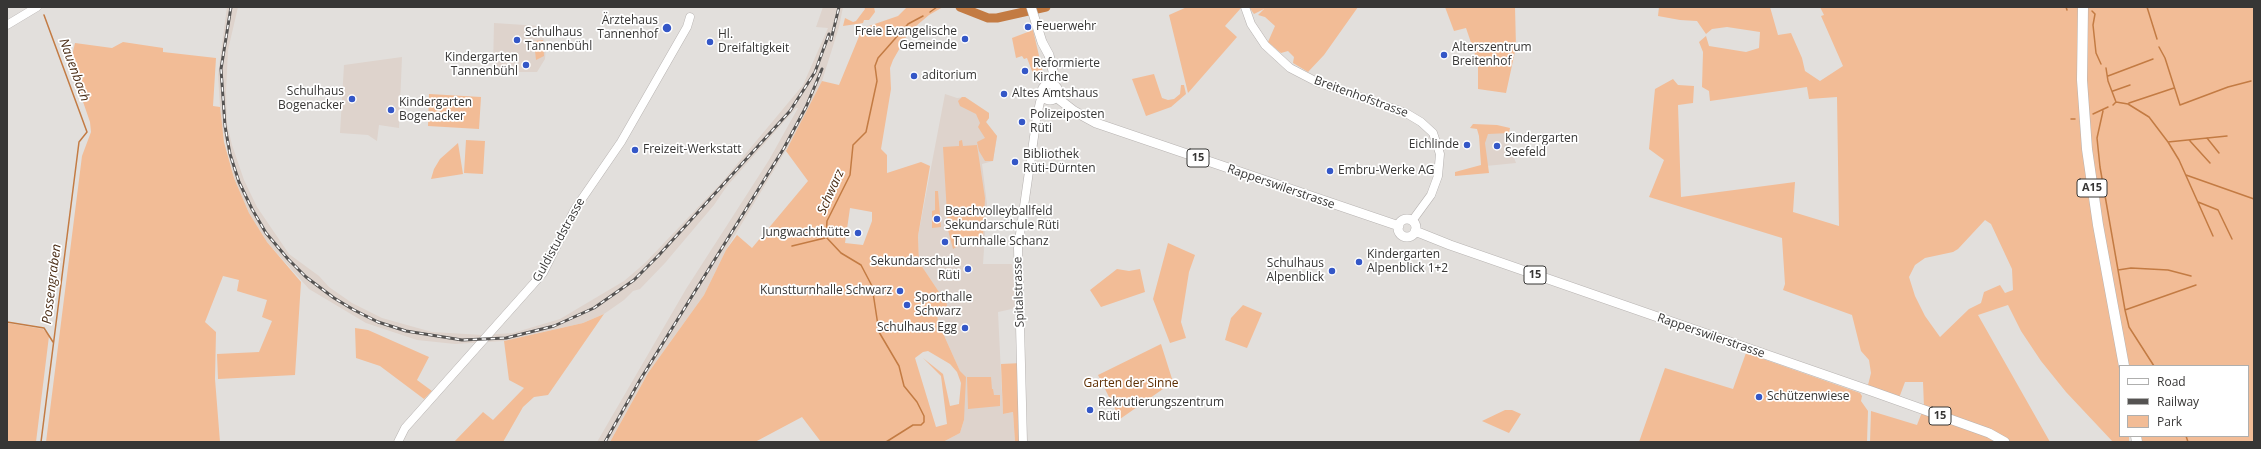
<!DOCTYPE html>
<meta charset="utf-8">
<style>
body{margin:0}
#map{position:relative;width:2261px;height:449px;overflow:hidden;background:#e2dfdc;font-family:"Open Sans",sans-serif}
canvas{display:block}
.frame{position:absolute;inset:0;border:8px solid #373635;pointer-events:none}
.legend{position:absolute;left:2119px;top:365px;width:130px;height:72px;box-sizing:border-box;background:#fff;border:1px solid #afafae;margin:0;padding:5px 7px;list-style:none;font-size:12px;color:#373635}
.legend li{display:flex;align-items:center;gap:8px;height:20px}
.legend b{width:20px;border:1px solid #afafae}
</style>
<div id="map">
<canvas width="2261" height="449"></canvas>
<div class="frame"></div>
<ul class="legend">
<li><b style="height:5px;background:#fff"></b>Road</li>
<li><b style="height:5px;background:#555352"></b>Railway</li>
<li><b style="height:11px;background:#f2bc96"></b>Park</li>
</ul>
</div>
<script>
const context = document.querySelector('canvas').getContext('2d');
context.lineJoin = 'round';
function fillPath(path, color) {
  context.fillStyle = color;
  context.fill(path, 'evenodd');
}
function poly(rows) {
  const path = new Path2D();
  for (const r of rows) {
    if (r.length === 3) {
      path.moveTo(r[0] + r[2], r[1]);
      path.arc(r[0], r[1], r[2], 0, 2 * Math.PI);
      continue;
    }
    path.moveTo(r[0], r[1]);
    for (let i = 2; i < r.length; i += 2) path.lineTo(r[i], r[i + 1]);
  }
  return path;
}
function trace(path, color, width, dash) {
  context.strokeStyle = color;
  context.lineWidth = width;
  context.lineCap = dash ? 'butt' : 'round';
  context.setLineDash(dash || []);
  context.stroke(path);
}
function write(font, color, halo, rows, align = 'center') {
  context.font = font + ' "Open Sans",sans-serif';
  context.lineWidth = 3.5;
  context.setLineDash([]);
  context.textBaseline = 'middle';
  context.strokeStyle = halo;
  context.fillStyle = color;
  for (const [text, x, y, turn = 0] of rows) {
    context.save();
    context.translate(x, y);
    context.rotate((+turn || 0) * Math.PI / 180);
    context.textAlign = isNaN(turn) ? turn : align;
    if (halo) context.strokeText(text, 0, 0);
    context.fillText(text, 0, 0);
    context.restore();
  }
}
const built = poly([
 [227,7,238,7,228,50,226,91,227,124,232,145,244,180,257,207,289,254,319,276,329,287,352,303,382,318,432,332,483,335,513,333,560,319,624,281,645,263,722,182,803,85,828,28,816,27,823,7,843,7,839,27,822,81,804,120,726,250,704,295,648,373,610,442,597,442,686,289,769,160,798,108,796,108,727,186,714,205,665,263,640,289,633,291,624,300,604,314,583,323,504,341,455,344,417,340,366,323,309,289,267,242,249,213,234,178,221,122,218,75],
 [494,23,540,26,546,47,545,59,537,72,515,72,514,67,493,69],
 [402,57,399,128,379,125,377,141,368,135,340,133,344,65],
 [945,94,957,98,965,97,989,113,989,118,986,122,997,136,993,161,982,164,987,204,983,264,1012,264,1016,308,998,312,1003,414,1013,412,1015,442,943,442,960,433,964,420,960,371,938,322,937,312,947,304,919,262,918,236],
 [1482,129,1503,129,1516,163,1486,166]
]);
const green = poly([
 [864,7,874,7,875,12,869,20,864,20,863,23,843,26,845,18,853,22,856,21,865,9],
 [907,7,943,7,929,15,909,32,893,60,890,68,891,89,881,149,887,155,887,173,921,162,930,166,918,236,919,262,947,304,946,311,937,312,938,322,960,371,966,377,964,420,960,433,943,442,821,442,802,417,755,442,610,442,648,373,704,295,726,250,737,235,752,248,808,181,786,151,822,81,839,85,860,34,866,27,898,16],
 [850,208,872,212,872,221,863,245,845,243],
 [923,352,928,351,950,364,957,372,961,383,959,404,950,406,943,374,923,358,941,376,947,424,936,427,915,358],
 [1187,7,1241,8,1225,26,1237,37,1188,93,1169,15],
 [1249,7,1358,7,1324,55,1308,72,1293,63,1294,57,1288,51,1281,53,1268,42,1275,26,1265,17,1258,15,1264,9,1254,14],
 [1445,7,1515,7,1516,47,1506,93,1478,89,1478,63,1466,28,1454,31],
 [1659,7,1770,7,1778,35,1791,33,1802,58,1805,71,1820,81,1843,66,1821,16,1824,15,1820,7,2254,7,2254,442,2137,442,2136,436,2248,436,2248,366,2120,366,2120,436,2129,436,2129,442,2113,442,2066,392,2041,361,2021,331,2008,305,1978,315,2050,442,1870,442,1871,411,1917,425,1924,407,1923,382,1905,382,1899,398,1868,385,1871,373,1869,360,1861,351,1852,315,1783,290,1785,284,1782,238,1649,197,1664,160,1649,149,1655,89,1673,79,1678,85,1694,86,1693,103,1678,105,1681,197,1795,182,1793,212,1839,226,1837,97,1809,99,1807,87,1710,101,1709,91,1702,87,1703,52,1699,42,1706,36,1709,46,1746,52,1759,48,1760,32,1727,27,1712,29,1706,34,1697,21,1680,20,1658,16],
 [1985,220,1991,224,2012,269,2013,290,2005,293,2000,285,1984,292,1981,303,1969,309,1940,337,1925,316,1915,296,1909,277,1915,265,1925,258,1953,252,1958,249],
 [1033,30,1044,77,1042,79,1035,79,1027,58,1024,59,1022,56,1016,58,1012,38],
 [543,40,544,56,536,60,534,41],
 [123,42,163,48,163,52,216,58,213,106,220,107,224,142,234,178,249,213,267,242,301,282,295,375,218,379,217,354,259,352,272,321,262,317,267,300,237,291,239,280,223,276,205,322,216,332,215,379,220,442,46,442,82,156,91,132,90,122,70,64,75,43,112,48],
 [1154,74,1162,98,1168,100,1174,99,1180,94,1181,85,1184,85,1186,94,1171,107,1146,116,1132,79],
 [429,94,481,97,479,129,428,126],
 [962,97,965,97,989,113,989,118,986,122,997,136,993,161,985,161,979,151,977,142,985,138,978,127,980,123,976,114,960,106,958,101],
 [1473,124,1497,125,1510,128,1509,133,1488,134,1485,143,1489,173,1455,176,1455,172,1481,165,1479,136,1477,129,1470,128],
 [466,140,485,141,483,174,464,173],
 [962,140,963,146,977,145,985,198,983,237,961,244,953,249,948,230,943,147,959,146,959,141],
 [458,143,463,174,431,179,434,169,440,159],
 [935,191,938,191,941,227,932,228,932,211,935,210],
 [1168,243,1195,255,1189,272,1181,322,1186,338,1170,343,1153,299],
 [1117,269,1129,271,1140,269,1145,292,1101,307,1090,290],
 [1243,305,1262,313,1247,348,1225,340,1231,318],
 [604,314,548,395,534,397,523,407,503,442,454,442,483,412,493,420,524,388,509,380,504,341,583,323],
 [7,323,43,329,49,336,36,442,7,442],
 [355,328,368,330,429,357,417,380,432,391,424,399,380,366,356,358],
 [1161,344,1173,382,1120,419,1098,375],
 [1746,353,1860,393,1862,396,1861,401,1868,411,1867,442,1639,442,1665,368,1733,389],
 [1022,363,1024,442,1015,442,1013,412,1003,414,1001,364],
 [967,377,991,377,992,389,993,389,994,395,1000,395,1000,406,968,409],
 [1505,410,1512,410,1521,414,1509,433,1482,421]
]);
const stream = poly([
 [2066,7,2067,10],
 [2147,7,2157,39],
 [2092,11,2095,14,2093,25,2096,53,2101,64],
 [930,12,937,7],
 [2159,47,2165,58,2180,105,2228,87,2251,81],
 [2106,68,2108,81,2116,102,2113,105],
 [2108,76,2153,59],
 [2113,91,2130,85],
 [2116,102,2128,104,2149,117,2168,142,2179,160,2213,236],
 [2129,103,2174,88],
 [2103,111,2097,138,2100,167,2125,310,2129,327,2154,366],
 [2093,114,2108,107],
 [2071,119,2075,119],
 [2207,138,2219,153],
 [2190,141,2210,163],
 [2168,142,2227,136],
 [2186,175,2254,199],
 [2198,202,2218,210,2232,239],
 [792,246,825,238],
 [2118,270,2131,268,2168,270,2191,276],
 [2125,310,2196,285],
 [7,322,44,328,53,342],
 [2186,436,2188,442],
 [41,442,79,142,87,132,44,15],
 [886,442,913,425,921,425,924,422,924,416,917,402,904,386,899,366,879,332,872,286,861,265,841,253,826,237,827,221,850,175,853,145,866,132,877,81,875,66,878,58,908,24,923,16]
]);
const river = poly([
 [960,7,988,18,997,18,1046,7]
]);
const secondary = poly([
 [1245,7,1251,24,1265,45,1290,68,1317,82,1406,113,1421,122,1433,133,1440,154,1438,176,1431,195,1412,221],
 [7,25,37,7],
 [398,442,405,428,543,273,575,209,621,142,687,27,690,17],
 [1023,442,1018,248,1037,116,1040,102,1044,97]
]);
const primary = poly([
 [1031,7,1042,42,1049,55,1053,71,1053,85],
 [1050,92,8],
 [1056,97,1074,111,1096,123,1399,226],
 [1407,228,9],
 [1415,231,1450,245,1874,392,1989,433,2005,442]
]);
const highway = poly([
 [2083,7,2082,80,2087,149,2098,225,2124,366],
 [2136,436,2137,442]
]);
const rail = poly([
 [231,7,221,69,225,126,230,154,239,182,252,209,266,233,288,259,306,277,334,298,354,310,378,322,406,331,462,340,506,338,554,326,594,308,634,280,659,255,790,111,815,72,829,34],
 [831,40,839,7],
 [605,442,640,380,784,148,806,107,822,69]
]);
const markers = [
 [1028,27,4,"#3457c7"],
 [667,28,5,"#3457c7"],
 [965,39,4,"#3457c7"],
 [517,40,4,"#3457c7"],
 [710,42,4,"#3457c7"],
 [1444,55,4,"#3457c7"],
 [526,65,4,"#3457c7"],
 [1025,71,4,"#3457c7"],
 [914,76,4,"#3457c7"],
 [1004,94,4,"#3457c7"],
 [352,99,4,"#3457c7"],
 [391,110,4,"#3457c7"],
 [1022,122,4,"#3457c7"],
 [1467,145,4,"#3457c7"],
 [1497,146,4,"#3457c7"],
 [635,150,4,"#3457c7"],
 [1015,162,4,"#3457c7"],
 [1330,171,4,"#3457c7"],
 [937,219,4,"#3457c7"],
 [858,233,4,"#3457c7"],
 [945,242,4,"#3457c7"],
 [1359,262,4,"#3457c7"],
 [968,269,4,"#3457c7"],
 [1332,271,4,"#3457c7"],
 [900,291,4,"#3457c7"],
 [907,305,4,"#3457c7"],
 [965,328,4,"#3457c7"],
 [1759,397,4,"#3457c7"],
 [1090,410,4,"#3457c7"]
];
const shields = [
 [1198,158,22],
 [2092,188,30],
 [1535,275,22],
 [1940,416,22]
];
const shieldNames = [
 ["15",1198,158],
 ["A15",2092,188],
 ["15",1535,275],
 ["15",1940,416]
];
const poiNames = [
 ["Ärztehaus",658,21,"right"],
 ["Tannenhof",658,35,"right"],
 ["Feuerwehr",1036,27],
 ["Freie Evangelische",957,32,"right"],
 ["Gemeinde",957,46,"right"],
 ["Schulhaus",525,33],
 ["Tannenbühl",525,47],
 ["Hl.",718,35],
 ["Dreifaltigkeit",718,49],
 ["Alterszentrum",1452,48],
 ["Breitenhof",1452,62],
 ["Kindergarten",518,58,"right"],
 ["Tannenbühl",518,72,"right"],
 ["Reformierte",1033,64],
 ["Kirche",1033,78],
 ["aditorium",922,76],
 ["Schulhaus",344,92,"right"],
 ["Bogenacker",344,106,"right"],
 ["Altes Amtshaus",1012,94],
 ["Kindergarten",399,103],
 ["Bogenacker",399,117],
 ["Polizeiposten",1030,115],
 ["Rüti",1030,129],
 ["Kindergarten",1505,139],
 ["Seefeld",1505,153],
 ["Eichlinde",1459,145,"right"],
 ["Freizeit-Werkstatt",643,150],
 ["Bibliothek",1023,155],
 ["Rüti-Dürnten",1023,169],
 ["Embru-Werke AG",1338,171],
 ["Beachvolleyballfeld",945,212],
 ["Sekundarschule Rüti",945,226],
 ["Jungwachthütte",850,233,"right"],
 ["Turnhalle Schanz",953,242],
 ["Kindergarten",1367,255],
 ["Alpenblick 1+2",1367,269],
 ["Sekundarschule",960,262,"right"],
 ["Rüti",960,276,"right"],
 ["Schulhaus",1324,264,"right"],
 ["Alpenblick",1324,278,"right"],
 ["Kunstturnhalle Schwarz",892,291,"right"],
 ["Sporthalle",915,298],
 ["Schwarz",915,312],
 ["Schulhaus Egg",957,328,"right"],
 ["Schützenwiese",1767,397],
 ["Rekrutierungszentrum",1098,403],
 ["Rüti",1098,417]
];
const streetNames = [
 ["Breitenhofstrasse",1361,97,20],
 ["Rapperswilerstrasse",1281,187,19],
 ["Guldistudstrasse",559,240,-61],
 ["Spitalstrasse",1019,292,-92],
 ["Rapperswilerstrasse",1711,336,19]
];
const parkNames = [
 ["Garten der Sinne",1131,384]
];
const waterNames = [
 ["Nauenbach",74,70,70],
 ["Schwarz",831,192,-66],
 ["Possengraben",52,284,-83]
];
fillPath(built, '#ded3cc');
fillPath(green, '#f2bc96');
trace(stream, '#c37b43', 1.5);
trace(river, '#c37b43', 9);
trace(secondary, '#b7b3b1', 9);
trace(primary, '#b7b3b1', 10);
trace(highway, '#b7b3b1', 11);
trace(secondary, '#fff', 8);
trace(primary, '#fff', 9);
trace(highway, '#fff', 10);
trace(rail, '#555352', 3);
trace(rail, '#fff', 1.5, [4.5]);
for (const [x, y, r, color] of markers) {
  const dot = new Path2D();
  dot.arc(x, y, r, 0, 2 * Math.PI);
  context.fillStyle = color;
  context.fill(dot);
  trace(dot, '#fff', 1.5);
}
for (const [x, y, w] of shields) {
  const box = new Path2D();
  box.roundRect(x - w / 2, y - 9, w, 18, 3);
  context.fillStyle = '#fff';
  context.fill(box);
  trace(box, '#373635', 1);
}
write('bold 11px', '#373635', null, shieldNames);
write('12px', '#373635', '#fff', poiNames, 'left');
write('12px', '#373635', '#fff', streetNames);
write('12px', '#5c2d00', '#fff', parkNames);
write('italic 13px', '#4a2c14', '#fff', waterNames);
</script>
